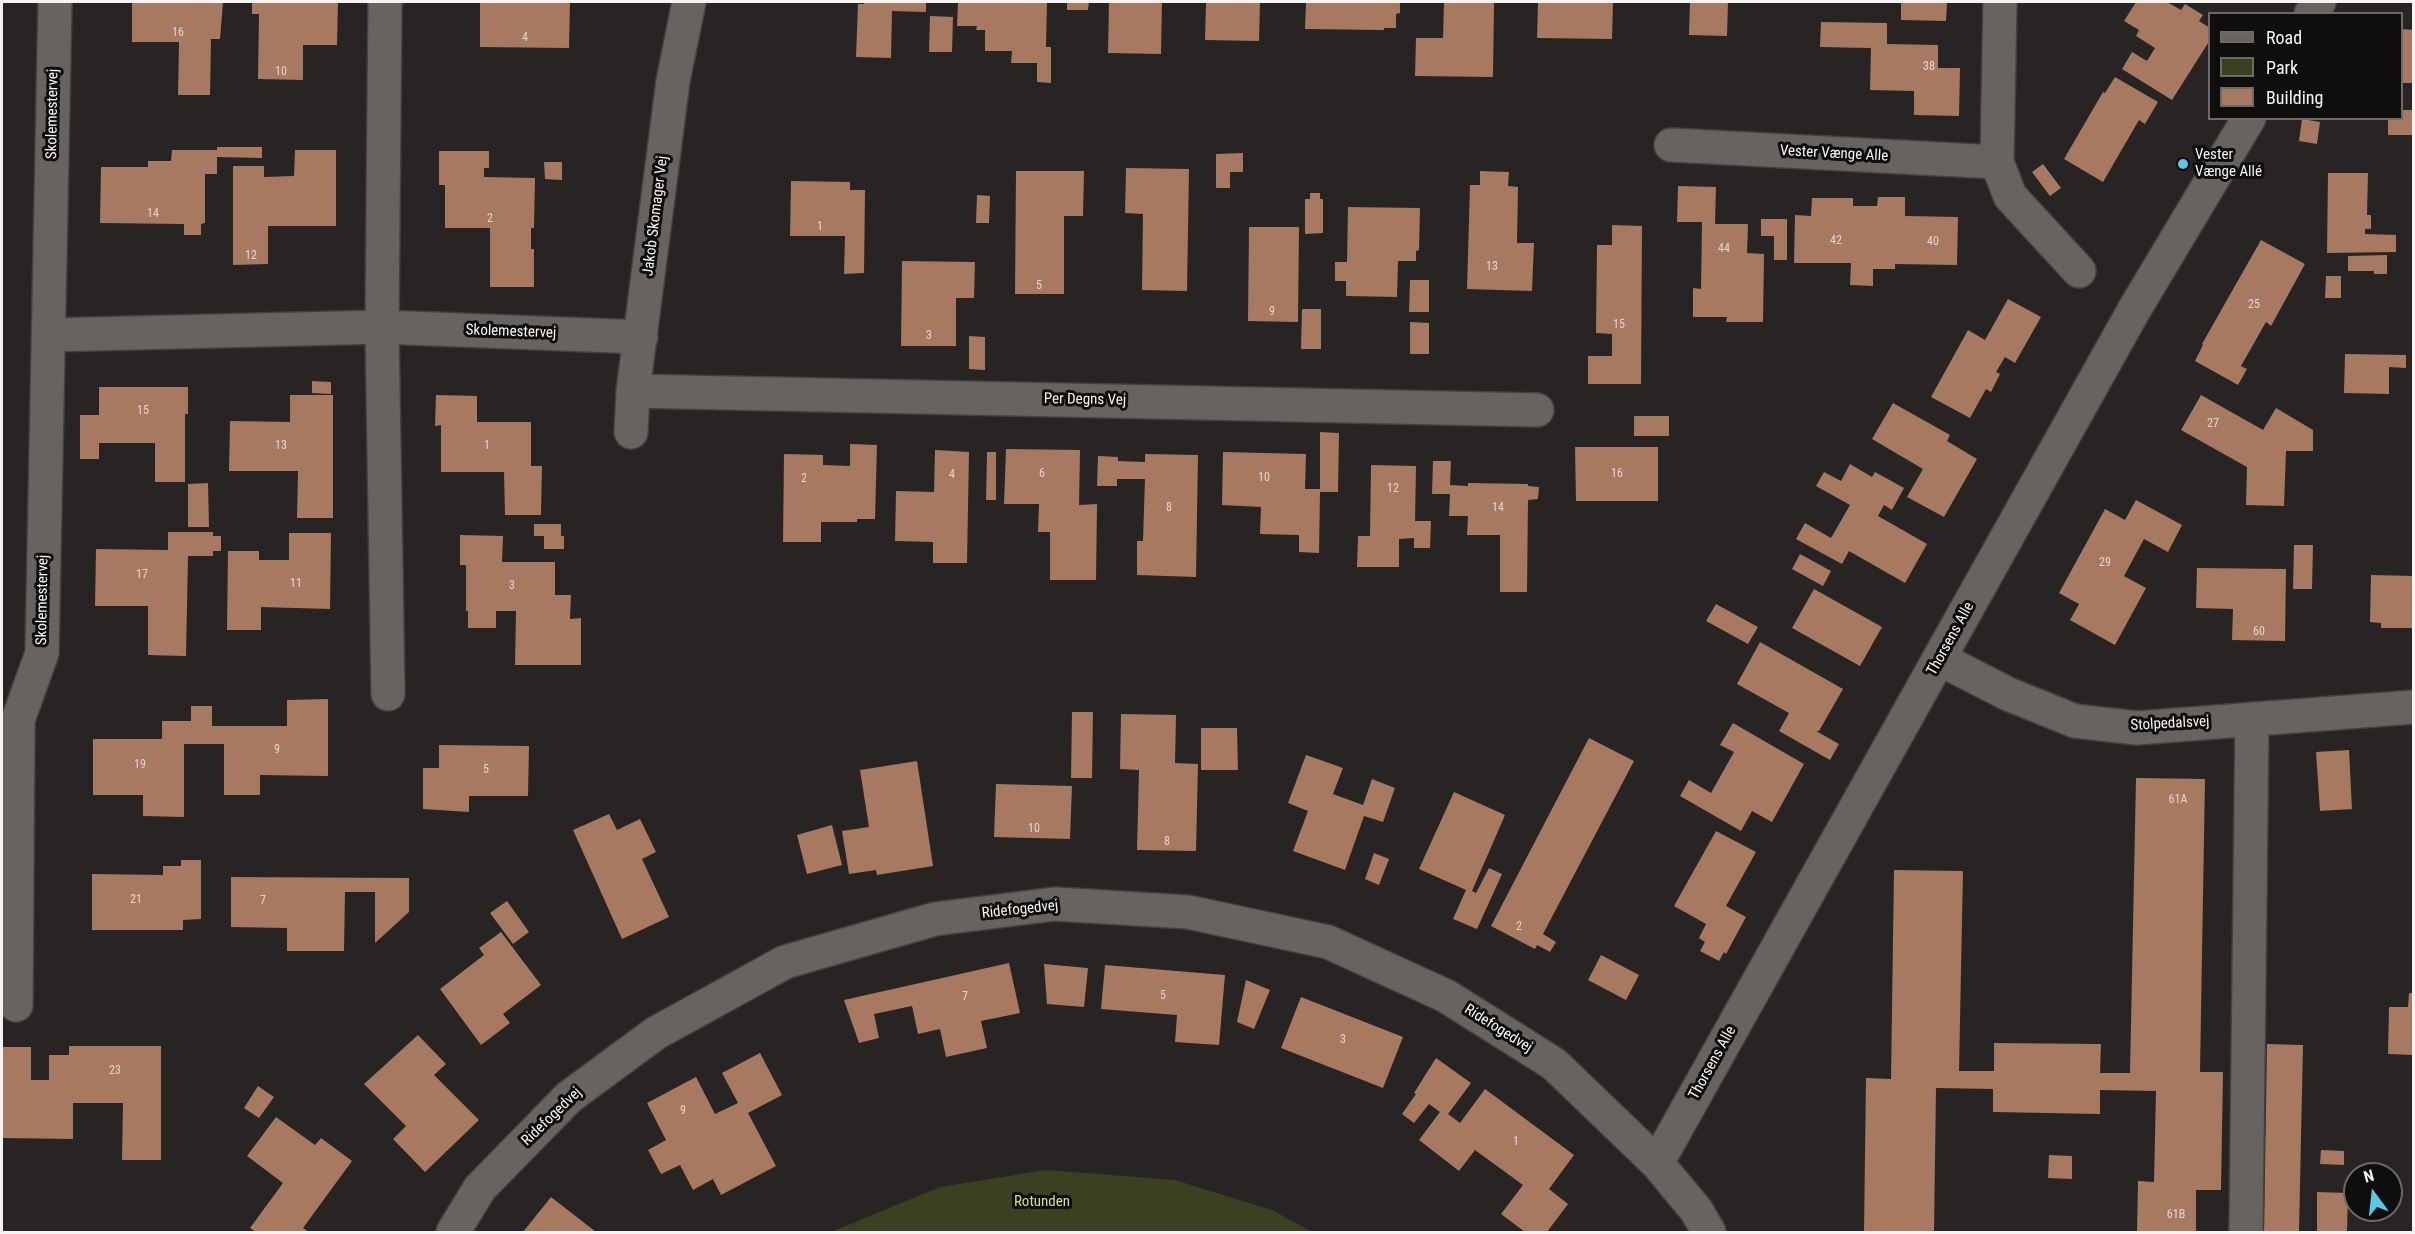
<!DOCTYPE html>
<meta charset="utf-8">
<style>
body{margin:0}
#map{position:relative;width:2415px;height:1234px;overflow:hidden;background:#272423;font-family:"Roboto Condensed",sans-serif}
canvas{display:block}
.frame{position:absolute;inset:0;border:3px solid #f6f4f3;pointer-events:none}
.legend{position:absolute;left:2208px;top:12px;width:195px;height:108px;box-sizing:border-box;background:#0f0e0d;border:2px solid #6b6a69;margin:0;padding:8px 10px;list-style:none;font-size:18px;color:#f6f4f3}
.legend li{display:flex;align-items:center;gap:12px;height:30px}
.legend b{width:30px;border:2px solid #6b6a69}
.north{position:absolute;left:2343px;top:1162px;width:60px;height:60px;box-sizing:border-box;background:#0f0e0d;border:2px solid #6b6a69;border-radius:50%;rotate:345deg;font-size:16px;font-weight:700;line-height:24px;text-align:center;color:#f6f4f3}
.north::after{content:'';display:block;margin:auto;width:21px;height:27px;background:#5ac8e6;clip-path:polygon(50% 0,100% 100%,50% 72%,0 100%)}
</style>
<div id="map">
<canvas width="2415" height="1234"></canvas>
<div class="frame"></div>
<ul class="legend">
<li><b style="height:8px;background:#666361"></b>Road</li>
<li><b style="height:16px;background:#3a4020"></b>Park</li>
<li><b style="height:16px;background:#a87961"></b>Building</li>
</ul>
<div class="north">N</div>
</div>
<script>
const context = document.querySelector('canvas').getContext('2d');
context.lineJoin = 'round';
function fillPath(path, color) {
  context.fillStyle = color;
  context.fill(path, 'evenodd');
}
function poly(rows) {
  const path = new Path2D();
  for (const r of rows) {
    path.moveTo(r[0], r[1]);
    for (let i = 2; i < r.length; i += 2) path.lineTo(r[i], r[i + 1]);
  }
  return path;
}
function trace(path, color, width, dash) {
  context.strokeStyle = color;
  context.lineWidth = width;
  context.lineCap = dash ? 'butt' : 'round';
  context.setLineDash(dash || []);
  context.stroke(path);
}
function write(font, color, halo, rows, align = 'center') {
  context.font = font + ' "Roboto Condensed",sans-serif';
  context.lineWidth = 6;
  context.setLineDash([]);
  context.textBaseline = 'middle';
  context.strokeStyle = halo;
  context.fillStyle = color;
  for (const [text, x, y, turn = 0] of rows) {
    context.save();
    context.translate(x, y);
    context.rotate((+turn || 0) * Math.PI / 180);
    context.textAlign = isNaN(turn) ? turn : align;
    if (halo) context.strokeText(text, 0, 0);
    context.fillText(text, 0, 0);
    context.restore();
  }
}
const green = poly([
 [1046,1170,1175,1180,1272,1210,1312,1232,831,1232,940,1187]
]);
const building = poly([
 [132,2,223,2,220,39,211,39,210,95,178,95,179,42,132,42],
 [252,2,338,2,337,45,303,45,303,80,258,79,259,14,252,14],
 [480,2,570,2,569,48,480,47],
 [864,2,926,2,926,12,892,11,891,58,856,57,858,4,864,4],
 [958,2,1047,2,1046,47,1051,47,1051,83,1037,82,1037,63,1011,63,1012,51,985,51,985,30,976,30,977,26,957,26],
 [1067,2,1089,2,1088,10,1067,10],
 [1109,2,1162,2,1161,54,1108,53],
 [1206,2,1260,2,1259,41,1205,40],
 [1306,2,1400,2,1400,13,1396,14,1396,28,1384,28,1384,30,1305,29],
 [1444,2,1494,2,1493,77,1415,76,1416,38,1443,38],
 [1538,2,1613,2,1612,39,1537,38],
 [1690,2,1728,2,1727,36,1689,35],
 [1901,2,1947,3,1946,21,1901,20],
 [2136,2,2167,2,2181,10,2185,4,2203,15,2199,21,2210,28,2210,40,2172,100,2122,69,2132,52,2147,61,2155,48,2136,36,2139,30,2124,21],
 [930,16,953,17,952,52,929,52],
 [1821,22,1887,23,1887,44,1938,45,1938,68,1960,68,1959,116,1914,115,1914,91,1870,90,1871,48,1820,47],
 [2402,29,2414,30,2414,83,2402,83],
 [2115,77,2158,102,2145,124,2139,120,2103,182,2064,159,2103,92,2105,93],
 [2402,110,2414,110,2414,135,2388,135,2388,118,2402,118],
 [2302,119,2320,122,2317,144,2299,141],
 [217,147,262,147,262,158,217,157,217,174,205,174,205,223,201,224,201,235,184,235,184,224,100,223,101,167,148,167,148,161,171,161,172,150,217,150],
 [295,150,336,150,336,226,268,226,268,264,233,265,233,166,264,166,264,177,294,176],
 [439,151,489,151,489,168,484,168,484,177,535,178,534,228,531,228,531,249,534,249,534,287,490,287,490,228,445,228,445,185,439,185],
 [1243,153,1243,172,1230,172,1230,188,1216,188,1216,154],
 [544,162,562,162,562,180,545,179],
 [2043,164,2061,188,2050,196,2032,172],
 [1126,168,1189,169,1187,291,1142,290,1143,214,1125,213],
 [1016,171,1084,171,1083,216,1064,216,1064,294,1015,294],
 [1480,171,1509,172,1508,186,1518,187,1517,243,1534,243,1532,291,1467,289,1470,185,1480,185],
 [2328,173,2368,173,2367,215,2371,215,2371,229,2365,229,2365,234,2396,235,2396,252,2327,253],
 [791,181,850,182,850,190,865,190,864,273,844,274,845,236,790,236],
 [1678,186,1716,187,1715,224,1748,224,1747,253,1764,254,1763,322,1726,322,1727,317,1693,317,1693,288,1701,289,1702,222,1677,222],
 [1310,193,1320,193,1320,199,1323,199,1323,233,1305,234,1305,199,1310,199],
 [977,195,990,196,989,223,976,223],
 [1878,197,1905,197,1905,216,1958,217,1957,265,1895,264,1895,269,1873,269,1873,286,1850,285,1851,263,1794,263,1795,215,1811,216,1812,198,1853,198,1853,206,1877,206],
 [1348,207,1420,208,1419,250,1416,251,1416,261,1398,261,1397,297,1346,296,1346,281,1335,281,1335,262,1347,262],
 [1761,219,1787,219,1787,260,1774,260,1774,236,1761,236],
 [1612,225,1642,226,1641,384,1588,384,1588,356,1612,356,1612,334,1596,333,1597,245,1612,245],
 [1249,227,1299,227,1298,322,1248,321],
 [2261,240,2305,264,2271,326,2266,322,2241,366,2247,369,2238,385,2195,361,2203,345,2202,344],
 [2387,255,2387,274,2374,274,2374,271,2348,271,2348,256],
 [902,261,975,262,974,298,956,298,956,346,901,346],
 [2326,276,2341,276,2341,298,2325,298],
 [1410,280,1429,280,1429,312,1409,312],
 [2008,299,2041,317,2015,363,2005,357,1996,372,2000,374,1991,392,1986,389,1970,418,1931,397,1968,330,1985,340],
 [1302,309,1321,309,1321,349,1301,349],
 [1410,322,1429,323,1429,354,1410,354],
 [969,336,985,337,985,370,969,369],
 [2345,354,2406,355,2406,368,2389,367,2389,394,2344,393],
 [312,381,331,382,331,394,312,393],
 [99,387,188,387,188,414,185,414,185,482,155,482,155,443,99,443,99,459,80,459,80,415,99,415],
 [290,395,333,395,333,518,297,518,298,471,229,471,230,421,290,422],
 [436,395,477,396,477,422,531,422,531,466,542,466,541,515,505,515,504,472,441,472,441,425,435,426],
 [2201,395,2263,430,2276,408,2313,430,2313,451,2286,451,2284,506,2246,505,2247,467,2181,430],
 [1893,403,1950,435,1947,441,1977,459,1944,517,1907,497,1923,469,1872,439],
 [1634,416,1669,416,1669,436,1634,436],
 [1320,432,1339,433,1338,492,1320,492,1319,553,1299,552,1299,535,1260,534,1261,507,1222,505,1223,452,1306,454,1305,489,1320,489],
 [850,444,877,445,875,519,857,519,857,522,821,522,821,542,783,542,784,454,823,455,823,465,850,466],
 [1575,447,1658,447,1658,501,1576,501],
 [1006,449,1080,450,1079,505,1097,504,1096,580,1050,580,1050,532,1038,532,1039,504,1004,504],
 [935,450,969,452,967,563,933,563,933,542,895,541,896,491,934,492],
 [987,452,996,452,996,500,986,500],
 [1145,454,1198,455,1196,577,1137,575,1137,541,1143,541,1145,479,1117,479,1117,486,1097,486,1098,456,1118,457,1118,461,1145,462],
 [1433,461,1451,461,1450,485,1468,486,1468,483,1528,484,1528,486,1539,487,1538,499,1528,500,1527,592,1500,592,1500,535,1467,535,1468,516,1449,516,1450,494,1432,494],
 [1850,464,1872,477,1875,472,1904,488,1892,510,1884,505,1878,516,1927,544,1905,583,1849,551,1842,564,1796,539,1805,523,1831,538,1850,505,1816,486,1824,472,1841,481],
 [1371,465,1416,466,1415,521,1431,521,1430,548,1414,548,1414,538,1399,539,1399,567,1357,567,1358,536,1370,536],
 [208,483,209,527,188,527,188,484],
 [2136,500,2182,525,2168,552,2144,539,2124,576,2146,588,2115,645,2070,620,2079,604,2059,593,2105,509,2125,520],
 [534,524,561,524,561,536,564,536,564,549,544,549,544,536,534,536],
 [168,532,213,532,213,536,221,536,221,551,213,551,213,556,188,556,186,656,148,655,148,606,95,606,96,549,168,550],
 [289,533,331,533,330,609,261,607,261,630,227,630,228,551,259,551,259,560,289,560],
 [460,535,503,536,502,562,555,562,555,595,571,595,570,619,581,618,581,665,515,665,516,611,496,611,496,628,468,628,468,611,466,611,466,565,460,565],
 [2294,545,2313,545,2312,589,2293,589],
 [1800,554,1831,571,1823,586,1792,569],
 [2197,568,2286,569,2285,641,2232,640,2233,609,2196,608],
 [2371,575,2414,576,2414,628,2381,628,2381,623,2370,622],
 [1814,589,1882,627,1860,666,1792,628],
 [1716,604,1758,627,1748,644,1706,621],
 [1760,642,1843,689,1819,731,1816,731,1839,744,1830,760,1779,731,1789,713,1737,684],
 [328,699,328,776,260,775,260,795,224,795,224,744,184,744,184,817,143,816,143,795,93,795,93,739,162,739,162,721,191,721,191,706,212,706,212,726,287,726,287,700],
 [1072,712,1093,712,1092,778,1071,778],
 [1121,714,1176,715,1175,763,1198,764,1196,851,1137,850,1139,770,1120,769],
 [1733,723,1804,764,1772,822,1752,811,1741,831,1680,796,1689,780,1711,793,1734,752,1720,745],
 [1201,728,1237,728,1238,770,1201,770],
 [1589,738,1634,761,1543,934,1556,942,1550,952,1537,945,1535,949,1491,926],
 [439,745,529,746,528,796,469,796,469,812,423,809,423,768,439,768],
 [2349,750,2352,809,2320,811,2316,752],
 [1306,755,1343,768,1333,794,1363,805,1372,779,1395,788,1383,822,1364,816,1345,870,1293,851,1308,811,1288,803],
 [917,761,933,866,877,875,876,870,849,874,842,831,869,827,860,770],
 [2136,778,2205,779,2200,1072,2223,1072,2221,1190,2196,1190,2196,1232,2137,1232,2138,1181,2154,1182,2156,1091,2100,1090,2100,1114,1993,1112,1993,1089,1936,1088,1934,1232,1864,1232,1866,1078,1891,1079,1894,870,1963,871,1959,1071,1994,1071,1994,1043,2101,1044,2100,1073,2130,1073],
 [996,784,1072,786,1070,839,994,837],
 [1454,792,1505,815,1472,891,1476,893,1489,868,1502,874,1477,929,1453,919,1466,890,1419,869],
 [609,814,617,830,640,819,656,852,642,859,669,917,622,939,573,830],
 [832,825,842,865,807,874,797,835],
 [1716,831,1756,852,1726,906,1746,917,1726,954,1724,952,1719,961,1700,951,1705,942,1699,938,1706,924,1674,906],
 [1374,853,1389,859,1379,885,1365,879],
 [181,860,201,860,201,919,183,920,183,930,92,930,92,874,163,875,163,866,181,866],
 [231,877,409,878,409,912,375,943,375,892,345,892,344,951,287,951,287,928,231,927],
 [507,901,529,932,513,944,490,913],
 [501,932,541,985,503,1014,510,1023,481,1045,440,989,484,955,479,948],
 [1601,955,1639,975,1626,1000,1588,980],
 [1009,963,1020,1013,981,1021,987,1048,946,1057,940,1029,918,1034,912,1006,874,1014,879,1038,859,1043,844,1000],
 [1044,964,1088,968,1084,1007,1047,1004],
 [1105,965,1225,975,1219,1045,1175,1042,1177,1015,1101,1009],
 [1246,980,1270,990,1254,1029,1237,1022],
 [2409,993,2414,993,2414,1055,2388,1054,2389,1007,2408,1007],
 [1301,997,1403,1037,1383,1088,1281,1048],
 [418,1035,446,1064,434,1075,479,1120,425,1172,393,1139,406,1126,364,1084],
 [2267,1044,2303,1045,2299,1232,2264,1232],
 [69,1046,161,1046,161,1160,122,1160,123,1103,73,1103,73,1139,2,1138,2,1047,31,1047,31,1080,49,1080,49,1055,69,1055],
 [760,1053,782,1095,748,1113,776,1166,721,1195,713,1179,693,1190,680,1165,661,1174,648,1150,666,1140,647,1103,696,1077,715,1114,738,1103,722,1073],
 [1436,1058,1471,1083,1448,1114,1460,1123,1485,1089,1574,1155,1549,1189,1568,1204,1547,1232,1525,1232,1501,1214,1523,1185,1475,1150,1459,1171,1419,1140,1440,1112,1429,1104,1414,1123,1402,1114,1416,1094,1414,1093],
 [258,1086,274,1097,259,1118,244,1108],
 [276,1117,315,1145,321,1138,352,1161,303,1228,309,1232,256,1232,250,1228,283,1183,247,1156],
 [2321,1150,2344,1151,2344,1165,2320,1164],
 [2049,1155,2072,1156,2072,1179,2048,1178],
 [2317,1192,2348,1193,2347,1232,2317,1232],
 [551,1197,596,1232,523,1232]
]);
const minor = poly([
 [385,2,382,327,388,694],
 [2000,2,1997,162,2010,196,2079,271],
 [2311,14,2319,2],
 [1671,145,1997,162],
 [49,335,382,327,641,337],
 [633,391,1537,410],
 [631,432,633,391,673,81,689,2],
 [1940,659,2008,694,2075,721,2137,728,2414,707],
 [16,1005,18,720,42,653,55,2],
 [1657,1163,2134,310,2249,118],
 [453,1232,480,1188,569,1097,656,1033,785,962,935,919,1055,904,1188,912,1328,942,1446,996,1554,1064,1657,1163,1696,1210,1709,1232],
 [2246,1232,2252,719]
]);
const markers = [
 [2183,164,6,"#5ac8e6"]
];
const numberNames = [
 ["16",178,33],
 ["4",525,38],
 ["38",1929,67],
 ["10",281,72],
 ["14",153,214],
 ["2",490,219],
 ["1",820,227],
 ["42",1836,241],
 ["40",1933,242],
 ["44",1724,249],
 ["12",251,256],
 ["13",1492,267],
 ["5",1039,286],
 ["25",2254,305],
 ["9",1272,312],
 ["15",1619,325],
 ["3",929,336],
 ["15",143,411],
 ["27",2213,424],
 ["13",281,446],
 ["1",487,446],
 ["6",1042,474],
 ["16",1617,474],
 ["4",952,475],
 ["10",1264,478],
 ["2",804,479],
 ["12",1393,489],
 ["8",1169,508],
 ["14",1498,508],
 ["29",2105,563],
 ["17",142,575],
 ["11",296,584],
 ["3",512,586],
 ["60",2259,632],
 ["9",277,750],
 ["19",140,765],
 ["5",486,770],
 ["61A",2178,800],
 ["10",1034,829],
 ["8",1167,842],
 ["21",136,900],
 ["7",263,901],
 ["2",1519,927],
 ["5",1163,996],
 ["7",965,997],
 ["3",1343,1040],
 ["23",115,1071],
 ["9",683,1111],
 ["1",1516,1142],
 ["61B",2176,1215]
];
const streetNames = [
 ["Skolemestervej",53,114,-89],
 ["Vester Vænge Alle",1834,154,3],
 ["Jakob Skomager Vej",656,216,-83],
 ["Skolemestervej",511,332,2],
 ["Per Degns Vej",1085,400,1],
 ["Skolemestervej",43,600,-89],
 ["Thorsens Alle",1951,639,-61],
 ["Stolpedalsvej",2170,724,-3],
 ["Ridefogedvej",1020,910,-6],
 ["Ridefogedvej",1498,1029,32],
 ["Thorsens Alle",1713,1063,-61],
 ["Ridefogedvej",552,1117,-44]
];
const poiNames = [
 ["Vester",2195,155],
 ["Vænge Allé",2195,172]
];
const parkNames = [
 ["Rotunden",1042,1202]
];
fillPath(green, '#3a4020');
fillPath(building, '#a87961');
trace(minor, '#43413f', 36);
trace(minor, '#666361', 33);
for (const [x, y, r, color] of markers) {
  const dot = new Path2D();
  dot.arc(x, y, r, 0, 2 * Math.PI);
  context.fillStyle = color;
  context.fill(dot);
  trace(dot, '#0f0e0d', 2);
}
write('12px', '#e2d5ce', null, numberNames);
write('15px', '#f6f4f3', '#0f0e0d', streetNames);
write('15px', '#f6f4f3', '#0f0e0d', poiNames, 'left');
write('15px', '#d1e096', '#0f0e0d', parkNames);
</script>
